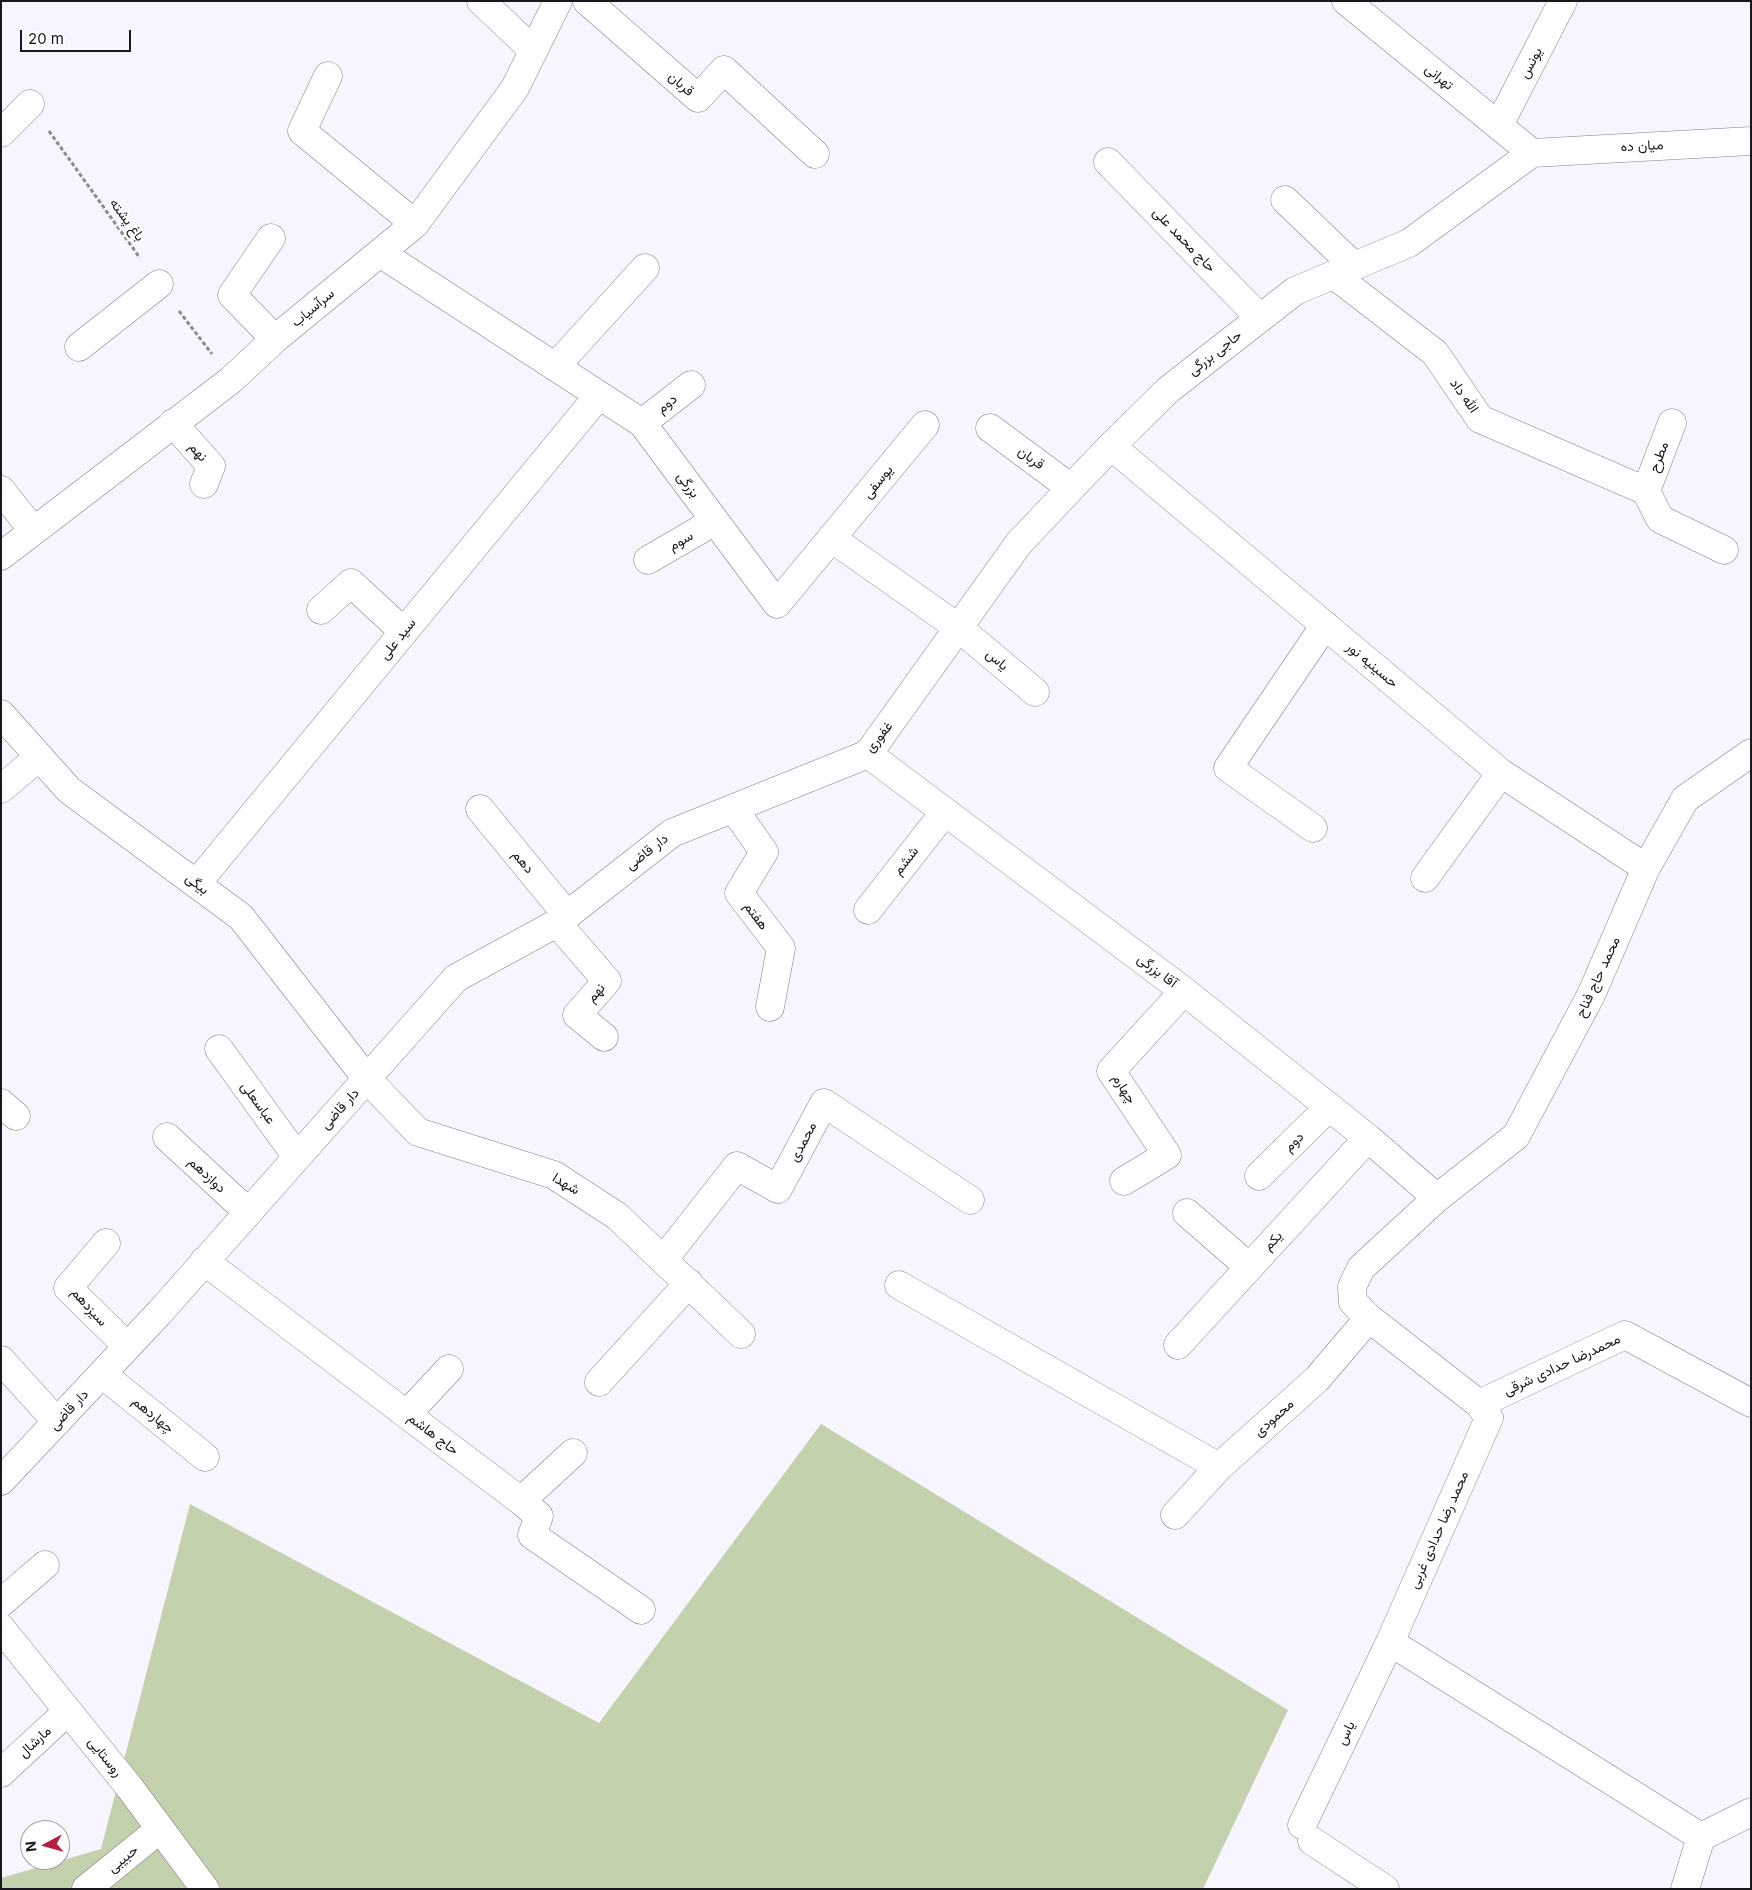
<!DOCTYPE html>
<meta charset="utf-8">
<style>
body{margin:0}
#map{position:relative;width:1752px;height:1890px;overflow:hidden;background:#f7f5fe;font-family:Inter,sans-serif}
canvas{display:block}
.frame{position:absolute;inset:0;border:2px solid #18171e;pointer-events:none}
.north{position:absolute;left:20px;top:1820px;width:50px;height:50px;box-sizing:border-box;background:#fff;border:1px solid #a3a2a5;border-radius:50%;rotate:264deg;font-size:14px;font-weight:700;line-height:20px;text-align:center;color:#18171e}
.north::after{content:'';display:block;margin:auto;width:18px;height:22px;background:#b3203e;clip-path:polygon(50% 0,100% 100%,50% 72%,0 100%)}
.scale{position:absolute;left:20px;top:30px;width:111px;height:22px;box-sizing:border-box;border:2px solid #18171e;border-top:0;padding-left:6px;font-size:15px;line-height:18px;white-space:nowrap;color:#18171e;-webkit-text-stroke:4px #fff;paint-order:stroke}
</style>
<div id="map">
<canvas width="1752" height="1890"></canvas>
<div class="frame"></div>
<div class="north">N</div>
<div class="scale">20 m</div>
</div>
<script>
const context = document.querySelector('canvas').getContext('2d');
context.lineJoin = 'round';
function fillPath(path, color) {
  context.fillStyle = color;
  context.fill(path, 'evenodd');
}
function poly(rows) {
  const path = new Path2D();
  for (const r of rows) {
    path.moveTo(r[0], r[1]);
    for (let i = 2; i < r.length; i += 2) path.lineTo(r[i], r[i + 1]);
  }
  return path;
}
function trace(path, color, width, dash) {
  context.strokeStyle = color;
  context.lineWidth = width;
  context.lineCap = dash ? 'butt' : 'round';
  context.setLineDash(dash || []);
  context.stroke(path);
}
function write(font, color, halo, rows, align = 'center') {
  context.font = font + ' Inter,Vazirmatn,sans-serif';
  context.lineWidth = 5;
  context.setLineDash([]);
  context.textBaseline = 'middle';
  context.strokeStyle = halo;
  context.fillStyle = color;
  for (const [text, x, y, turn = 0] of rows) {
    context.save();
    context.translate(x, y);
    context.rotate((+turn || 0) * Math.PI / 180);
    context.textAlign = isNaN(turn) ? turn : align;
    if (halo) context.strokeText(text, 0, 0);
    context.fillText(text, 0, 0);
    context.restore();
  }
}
const green = poly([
 [821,1424,1288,1710,1203,1889,1,1889,1,1878,101,1849,190,1504,599,1723]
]);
const path = poly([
 [49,131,140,258],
 [179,311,212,354]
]);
const minor = poly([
 [481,1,533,50],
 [587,1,698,98,724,70,815,154],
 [1346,1,1532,153],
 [328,76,302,131,415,224],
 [1499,125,1563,1],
 [1,133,30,104],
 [1532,153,1751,141],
 [1108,162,1260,318],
 [1285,200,1354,266],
 [271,238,232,295,275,339],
 [380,253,642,423,777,604,925,425],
 [1334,275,1435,353,1480,419,1646,491],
 [79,347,159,284],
 [555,367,645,268],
 [173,423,211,466,204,484],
 [642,423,691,385],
 [990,428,1071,488],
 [1111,446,1501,773,1646,868],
 [1,490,33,530],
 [1646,491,1660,519,1724,550],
 [1646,491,1672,423],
 [831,538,959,628,1035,692],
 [1,556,231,380,275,339,415,224,515,88,558,1],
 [648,560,715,521],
 [321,610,351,583,404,632],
 [1,714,69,790,241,917,367,1079,418,1132,554,1175,617,1216,741,1334],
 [868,754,1184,991,1368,1138,1437,1198],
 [1,789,39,757],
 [733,808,764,852,739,893,781,948,770,1007],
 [480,809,567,915],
 [1313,828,1228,768,1325,625],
 [1425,878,1501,773],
 [197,883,599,395],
 [868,910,944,813],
 [557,923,607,981,577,1015,604,1037],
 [219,1049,297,1157],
 [1,1103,16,1116],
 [167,1137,248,1212],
 [1259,1176,1328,1108],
 [1124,1181,1167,1155,1111,1071,1184,991],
 [1187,1213,1249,1267],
 [106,1243,68,1288,127,1346],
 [664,1259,737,1166,778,1189,824,1103,970,1200],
 [204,1261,521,1501,539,1516,532,1535,641,1610],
 [899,1285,1219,1467],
 [1178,1345,1368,1138],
 [1,1360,57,1422],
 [102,1374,205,1457],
 [599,1382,689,1283],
 [1479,1404,1625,1335,1751,1403],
 [407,1414,449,1369],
 [1,1481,160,1312,456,978,557,923,672,833,868,754,1019,543,1111,446,1168,390,1295,291,1409,243,1532,153],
 [521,1501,573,1453],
 [1175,1515,1219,1467,1317,1379,1369,1318],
 [1,1603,45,1565],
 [1,1628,130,1788,205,1889],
 [1390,1642,1701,1837],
 [1,1773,68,1711],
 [1302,1825,1390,1642,1489,1418,1479,1404,1369,1318,1353,1302,1352,1287,1361,1268,1437,1198,1516,1136,1591,995,1646,868,1685,799,1751,753],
 [1312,1841,1385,1889],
 [86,1889,160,1829],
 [1685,1889,1701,1837,1751,1812]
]);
const streetNames = [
 ["یونس",1531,63,-62],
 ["تهرانی",1439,77,39],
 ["قربان",681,84,41],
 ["میان ده",1642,146,-3],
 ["باغ پشته",127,220,54],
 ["حاج محمد علی",1184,240,46],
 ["سرآسیاب",313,308,-40],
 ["حاجی بزرگی",1215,353,-38],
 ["الله داد",1464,396,55],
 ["دوم",667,404,-39],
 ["نهم",198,452,49],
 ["مطرح",1659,457,-69],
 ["قربان",1031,458,36],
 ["یوسفی",878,482,-51],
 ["بزرگی",688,485,53],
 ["سوم",681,541,-30],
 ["سید علی",398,639,-51],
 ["یاس",997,660,40],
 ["حسینیه نور",1372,665,40],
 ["غفوری",879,737,-51],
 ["دار قاضی",647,852,-38],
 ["ششم",906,861,-52],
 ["دهم",523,862,51],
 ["بیگی",197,884,38],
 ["هفتم",756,916,53],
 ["آقا بزرگی",1157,971,37],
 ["محمد حاج فناح",1598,977,-65],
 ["نهم",596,993,-49],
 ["چهارم",1124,1089,58],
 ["عباسعلی",258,1103,54],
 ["دار قاضی",340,1109,-48],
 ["محمدی",803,1142,-62],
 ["دوم",1294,1142,-45],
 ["دوازدهم",207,1175,43],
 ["شهدا",566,1184,31],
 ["یکم",1273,1241,-47],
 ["سیزدهم",89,1307,48],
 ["محمدرضا حدادی شرقی",1562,1365,-25],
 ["دار قاضی",69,1410,-47],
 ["چهاردهم",153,1415,39],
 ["محمودی",1274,1418,-42],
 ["حاج هاشم",433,1434,37],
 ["محمد رضا حدادی غربی",1439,1530,-66],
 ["یاس",1346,1733,-64],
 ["مارشال",35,1742,-43],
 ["روستایی",105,1757,51],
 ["حبیبی",123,1859,-39]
];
fillPath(green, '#c3d1ad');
trace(minor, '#827f92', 29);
trace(path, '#8b8991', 3, [4, 2.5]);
trace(minor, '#fff', 28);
write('14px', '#18171e', '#fff', streetNames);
</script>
